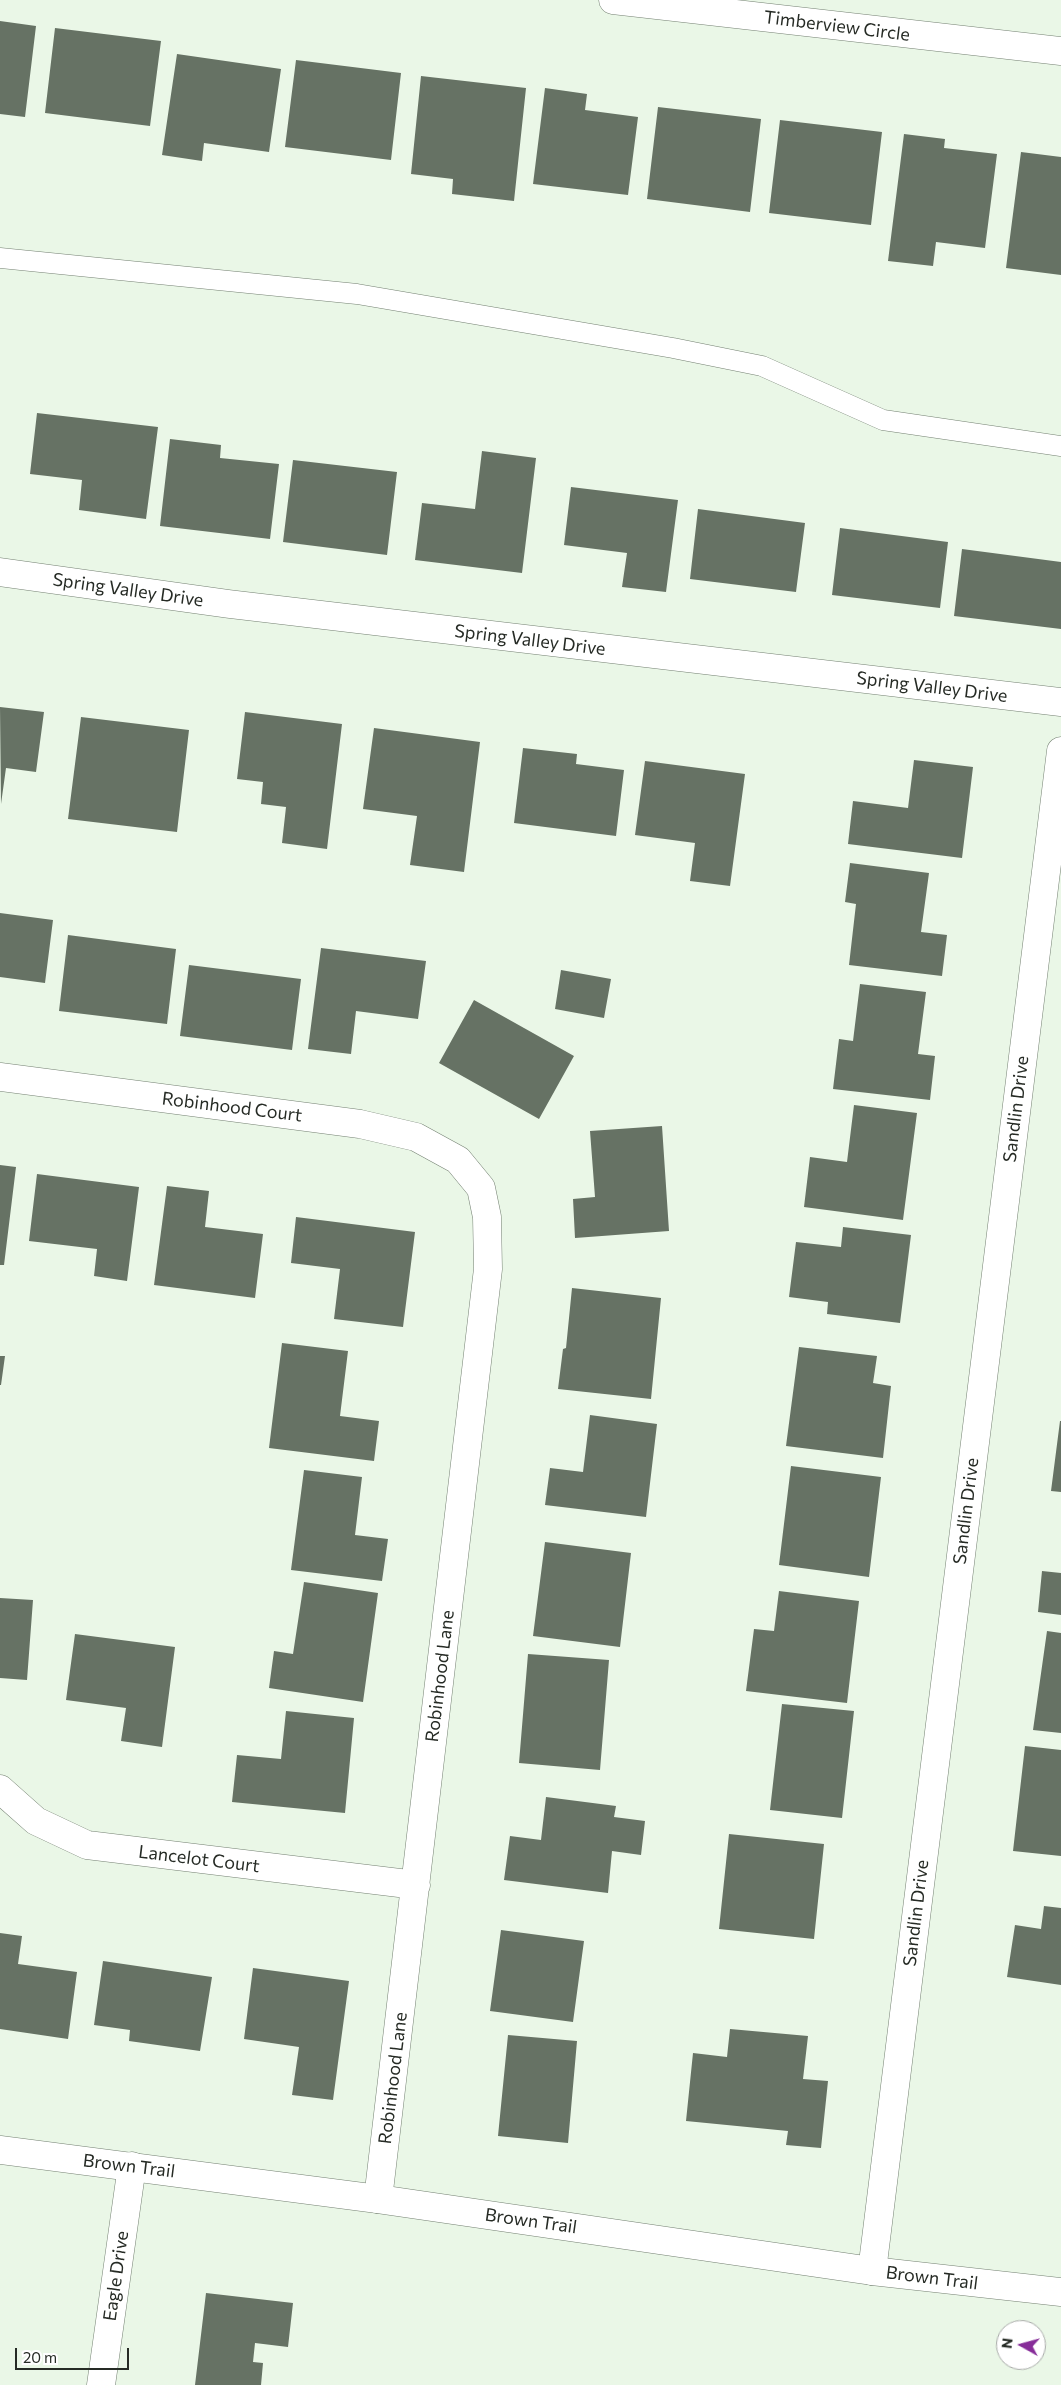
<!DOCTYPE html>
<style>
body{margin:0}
#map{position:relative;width:1061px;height:2385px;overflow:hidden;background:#eaf7e7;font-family:Commissioner,sans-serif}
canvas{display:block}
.north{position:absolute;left:996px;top:2320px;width:50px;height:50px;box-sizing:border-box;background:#fff;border:1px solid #a8aaa8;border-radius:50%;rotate:277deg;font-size:14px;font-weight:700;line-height:20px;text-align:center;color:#262b25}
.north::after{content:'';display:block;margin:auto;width:18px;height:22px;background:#872d99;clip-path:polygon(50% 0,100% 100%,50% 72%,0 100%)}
.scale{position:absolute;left:15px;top:2348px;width:114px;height:22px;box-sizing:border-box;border:2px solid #262b25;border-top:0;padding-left:6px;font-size:15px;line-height:18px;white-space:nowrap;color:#262b25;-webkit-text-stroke:4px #fff;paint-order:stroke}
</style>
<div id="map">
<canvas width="1061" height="2385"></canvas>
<div class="north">N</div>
<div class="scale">20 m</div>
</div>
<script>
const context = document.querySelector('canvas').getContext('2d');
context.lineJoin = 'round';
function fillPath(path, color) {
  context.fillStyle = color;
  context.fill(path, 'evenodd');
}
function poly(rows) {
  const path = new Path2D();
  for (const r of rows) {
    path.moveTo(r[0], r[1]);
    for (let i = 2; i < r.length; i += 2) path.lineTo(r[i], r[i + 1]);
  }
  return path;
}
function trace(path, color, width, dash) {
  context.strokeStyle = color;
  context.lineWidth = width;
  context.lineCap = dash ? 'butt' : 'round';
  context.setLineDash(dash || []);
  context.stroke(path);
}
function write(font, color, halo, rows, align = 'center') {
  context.font = font + ' Commissioner,sans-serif';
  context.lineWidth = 5;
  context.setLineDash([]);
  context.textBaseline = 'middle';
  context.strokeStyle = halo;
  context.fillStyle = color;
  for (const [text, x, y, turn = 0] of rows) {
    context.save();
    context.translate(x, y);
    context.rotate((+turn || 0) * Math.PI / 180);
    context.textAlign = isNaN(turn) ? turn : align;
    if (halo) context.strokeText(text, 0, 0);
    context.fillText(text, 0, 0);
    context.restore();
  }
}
const building = poly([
 [0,21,36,26,25,117,0,114],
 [55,28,161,41,150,126,45,113],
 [177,54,281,69,269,152,204,143,202,161,162,155],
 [296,60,401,73,391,160,285,147],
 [421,76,526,88,514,201,452,194,453,179,411,174],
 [545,88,587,94,585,110,638,117,628,195,533,184],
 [658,107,761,119,750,212,647,199],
 [780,120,882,132,871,225,769,213],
 [904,134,945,139,944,148,997,154,985,248,936,242,933,266,888,261],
 [1021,152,1061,157,1061,275,1006,268],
 [37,413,158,427,146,519,79,510,82,480,30,474],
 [170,439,221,445,220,458,279,464,270,539,160,526],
 [482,451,536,458,522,573,415,560,422,503,475,509],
 [293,460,397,472,387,555,283,542],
 [571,487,678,500,666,592,622,587,627,553,564,545],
 [698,509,805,523,796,592,690,579],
 [840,528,948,542,940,608,832,595],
 [962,549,1061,562,1061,629,954,616],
 [0,707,44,712,36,772,6,768,1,804],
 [245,712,342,724,327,849,282,843,286,807,261,804,263,782,237,779],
 [81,717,189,730,177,832,68,819],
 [374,728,480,742,464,872,410,865,417,816,363,809],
 [523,748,577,754,576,764,624,770,616,836,514,823],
 [914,760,973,767,962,858,848,844,853,801,908,808],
 [645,761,745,774,730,886,690,881,695,843,635,835],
 [850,863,929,873,921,932,947,935,942,976,849,965,856,904,845,902],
 [0,913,53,920,45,983,0,977],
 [68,935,176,949,167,1024,59,1011],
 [321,948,426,961,418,1019,356,1011,351,1054,308,1049],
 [189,965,301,979,292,1050,180,1036],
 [561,970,611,979,604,1018,555,1009],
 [860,984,926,992,918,1054,935,1056,930,1100,833,1089,839,1039,853,1041],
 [474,1000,574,1056,539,1119,439,1063],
 [854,1105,917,1113,903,1220,804,1207,810,1157,847,1162],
 [662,1126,669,1231,575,1238,573,1199,595,1197,590,1131],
 [0,1165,16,1167,4,1265,0,1265],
 [37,1174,139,1187,127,1281,94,1276,97,1249,29,1241],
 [167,1186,209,1191,205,1227,263,1234,255,1298,154,1285],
 [296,1217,415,1232,403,1327,334,1319,340,1269,291,1263],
 [843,1227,911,1235,900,1323,827,1314,828,1302,789,1297,796,1242,841,1247],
 [572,1288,661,1298,651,1399,558,1389,563,1349,566,1348],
 [282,1343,348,1351,340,1416,379,1421,374,1461,269,1448],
 [799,1347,877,1356,873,1383,891,1386,883,1458,786,1446],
 [0,1356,5,1356,1,1385,0,1385],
 [590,1415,657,1424,646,1517,545,1505,550,1468,583,1472],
 [1060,1421,1061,1421,1061,1492,1051,1491],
 [791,1466,881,1477,869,1577,779,1565],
 [304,1470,362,1477,355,1535,388,1539,382,1581,291,1570],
 [545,1542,631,1553,620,1647,533,1636],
 [1042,1571,1061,1573,1061,1615,1038,1612],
 [304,1582,378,1593,363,1702,269,1688,274,1651,293,1654],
 [779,1591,859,1601,847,1703,746,1691,754,1629,774,1631],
 [0,1598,33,1600,27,1680,0,1678],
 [1047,1631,1061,1633,1061,1733,1033,1730],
 [75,1634,175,1647,162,1747,121,1741,126,1708,66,1700],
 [528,1654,609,1660,600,1770,519,1763],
 [782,1704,854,1711,842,1818,770,1810],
 [286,1711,354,1718,345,1813,232,1802,237,1755,281,1759],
 [1025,1746,1061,1750,1061,1856,1013,1851],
 [546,1797,616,1806,614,1817,645,1821,641,1855,612,1851,608,1893,504,1880,510,1836,541,1840],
 [729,1834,824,1844,814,1939,719,1929],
 [1044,1906,1061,1908,1061,1985,1007,1977,1015,1925,1041,1929],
 [501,1930,584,1941,573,2022,490,2011],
 [0,1933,22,1936,18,1964,77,1972,68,2039,0,2029],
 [103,1961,212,1977,200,2051,129,2041,130,2030,94,2025],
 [253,1968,349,1981,333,2100,292,2095,299,2047,244,2039],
 [730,2029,808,2036,803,2079,828,2081,821,2148,786,2145,788,2131,686,2121,693,2053,727,2057],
 [508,2035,577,2041,568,2143,498,2136],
 [206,2293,293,2303,288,2347,255,2343,253,2362,263,2363,261,2385,195,2385]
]);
const service = poly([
 [0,258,357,294,673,348,762,366,883,420,1061,446]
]);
const minor = poly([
 [613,0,1061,51],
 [0,572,229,604,1061,702],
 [0,1077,360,1124,416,1137,458,1160,481,1188,487,1217,488,1269,378,2199],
 [0,1789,36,1821,87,1845,416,1885],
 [872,2271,1061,751],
 [101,2385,132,2166]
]);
const tertiary = poly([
 [0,2150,378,2199,872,2271,1061,2292]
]);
const streetNames = [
 ["Timberview Circle",837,26,7],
 ["Spring Valley Drive",128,590,8],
 ["Spring Valley Drive",530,640,7],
 ["Spring Valley Drive",932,687,7],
 ["Robinhood Court",232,1107,7],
 ["Sandlin Drive",1016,1109,-83],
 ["Sandlin Drive",966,1511,-83],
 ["Robinhood Lane",440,1676,-83],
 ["Lancelot Court",199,1859,7],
 ["Sandlin Drive",916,1913,-83],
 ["Robinhood Lane",393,2078,-83],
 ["Brown Trail",129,2166,7],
 ["Brown Trail",531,2221,8],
 ["Eagle Drive",116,2276,-82],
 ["Brown Trail",932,2278,7]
];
fillPath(building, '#667264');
trace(service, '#748072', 21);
trace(minor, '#748072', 29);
trace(tertiary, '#748072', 29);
trace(service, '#fff', 20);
trace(minor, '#fff', 28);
trace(tertiary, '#fff', 28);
write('18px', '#262b25', '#fff', streetNames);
</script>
